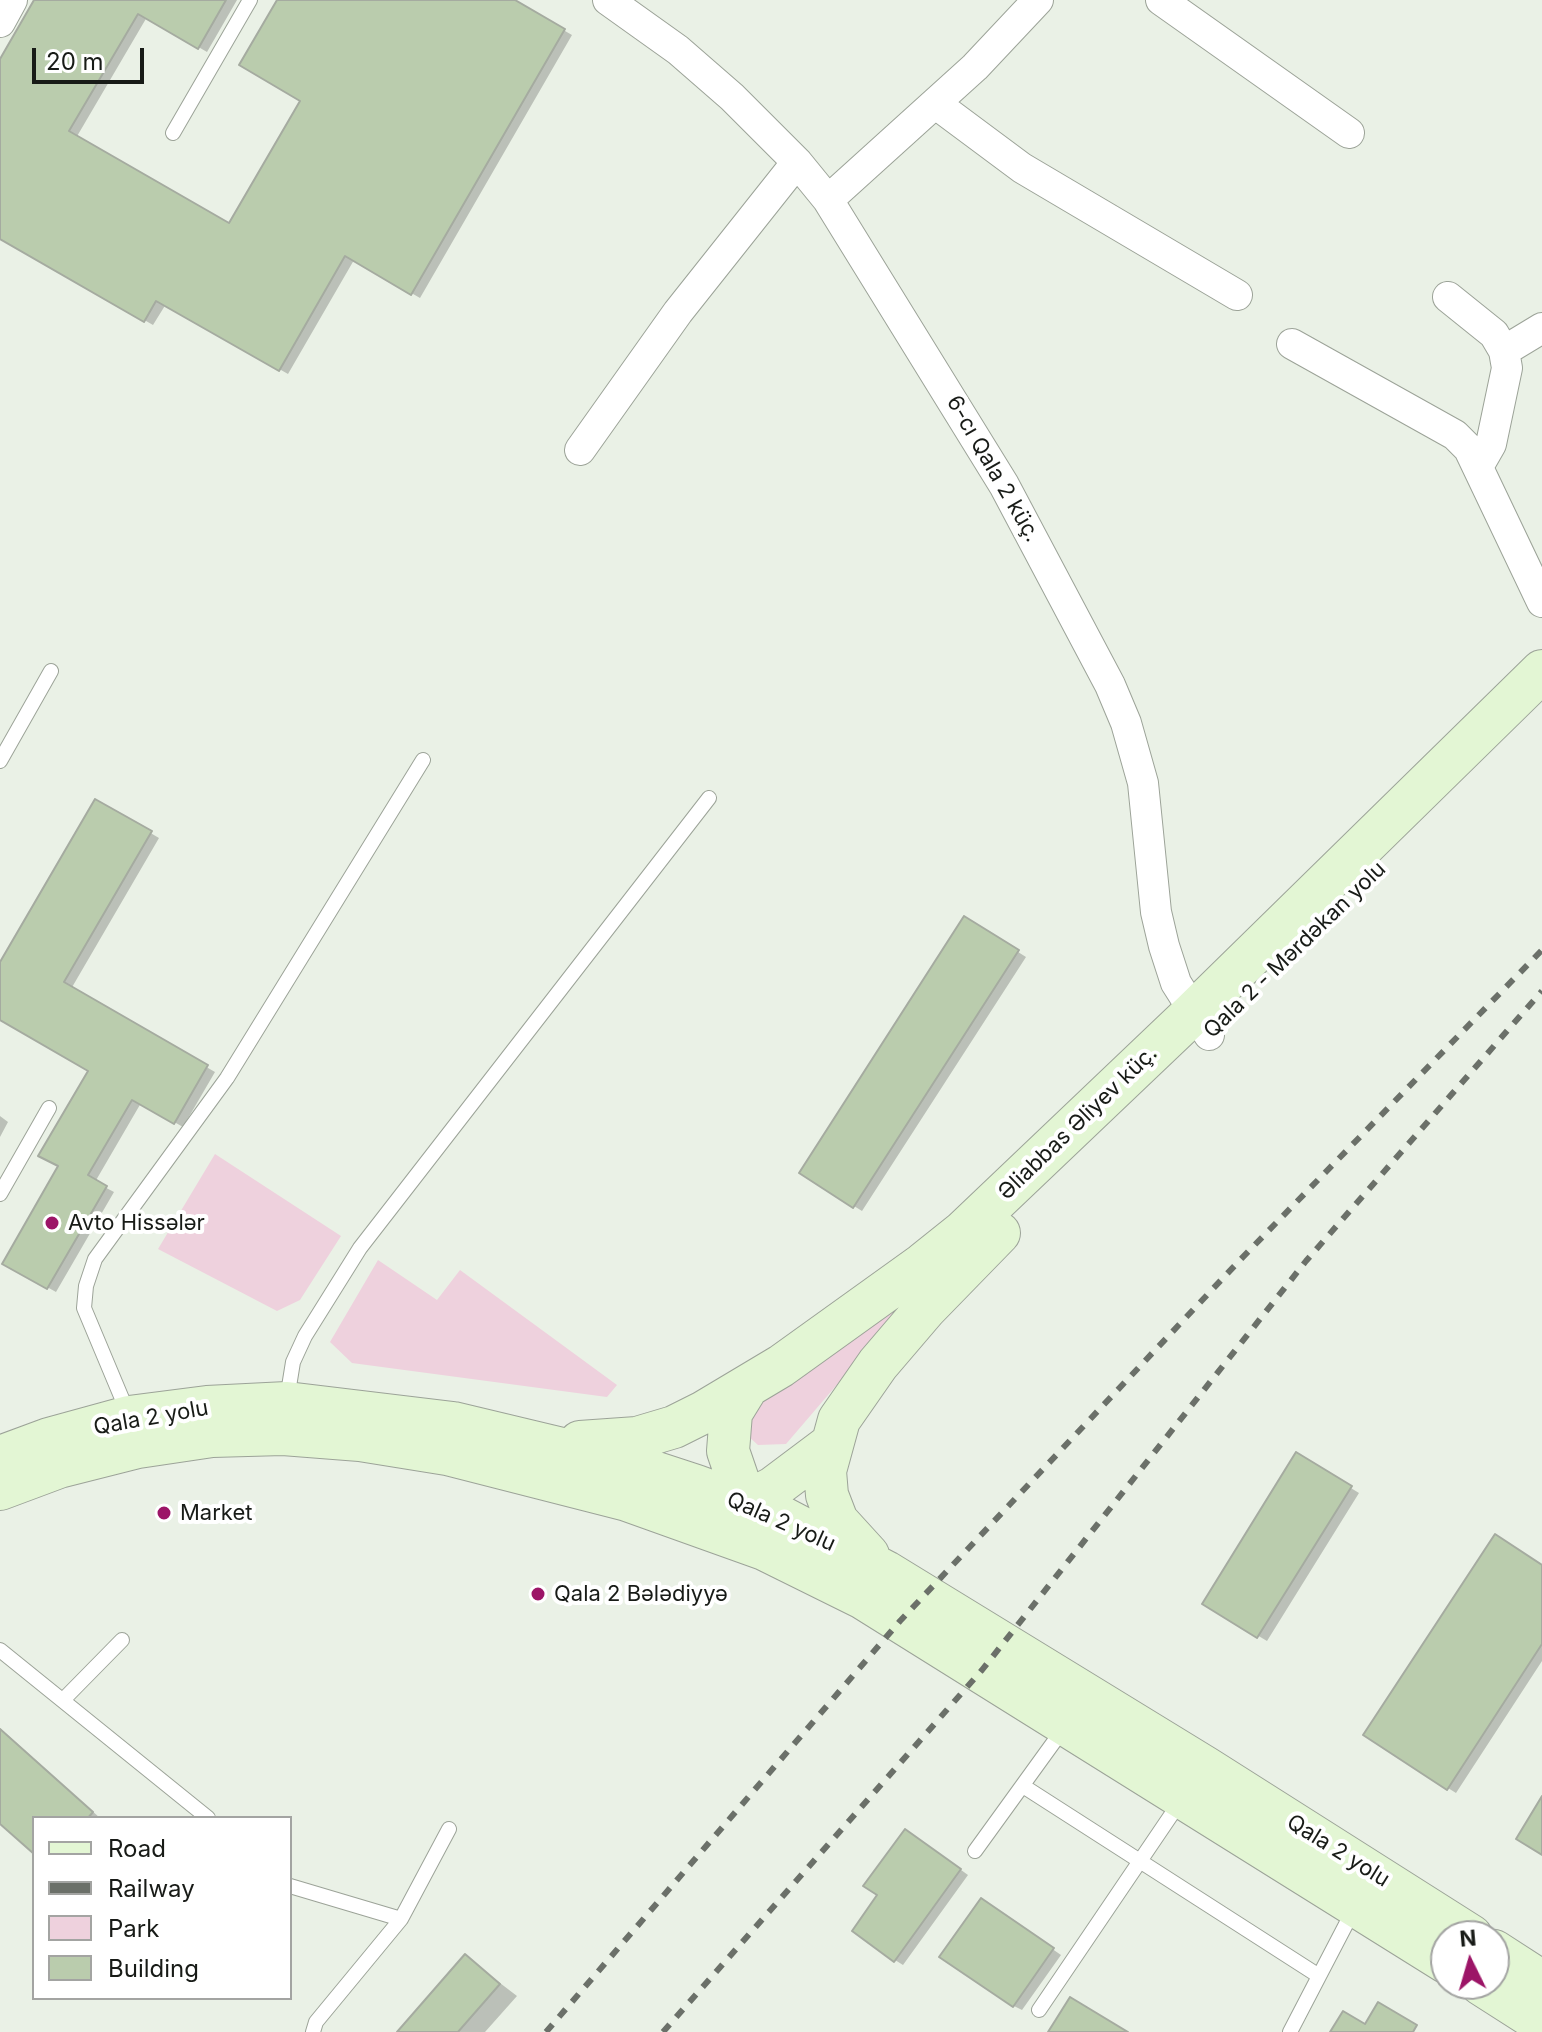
<!DOCTYPE html>
<meta charset="utf-8">
<style>
body{margin:0}
#map{position:relative;width:1542px;height:2032px;overflow:hidden;background:#eaf1e6;font-family:Inter,sans-serif}
canvas{display:block}
.legend{position:absolute;left:32px;top:1816px;width:260px;height:184px;box-sizing:border-box;background:#fff;border:2px solid #a3a4a2;margin:0;padding:10px 14px;list-style:none;font-size:24px;color:#181b17}
.legend li{display:flex;align-items:center;gap:16px;height:40px}
.legend b{width:40px;border:2px solid #a3a4a2}
.north{position:absolute;left:1430px;top:1920px;width:80px;height:80px;box-sizing:border-box;background:#fff;border:2px solid #a3a4a2;border-radius:50%;rotate:355deg;font-size:22px;font-weight:700;line-height:32px;text-align:center;color:#181b17}
.north::after{content:'';display:block;margin:auto;width:28px;height:36px;background:#9c1567;clip-path:polygon(50% 0,100% 100%,50% 72%,0 100%)}
.scale{position:absolute;left:32px;top:48px;width:112px;height:36px;box-sizing:border-box;border:4px solid #181b17;border-top:0;padding-left:10px;font-size:24px;line-height:28px;white-space:nowrap;color:#181b17;-webkit-text-stroke:6px #fff;paint-order:stroke}
</style>
<div id="map">
<canvas width="1542" height="2032"></canvas>
<ul class="legend">
<li><b style="height:10px;background:#e3f6d4"></b>Road</li>
<li><b style="height:10px;background:#6b7069"></b>Railway</li>
<li><b style="height:22px;background:#eed1dd"></b>Park</li>
<li><b style="height:22px;background:#baccad"></b>Building</li>
</ul>
<div class="north">N</div>
<div class="scale">20 m</div>
</div>
<script>
const context = document.querySelector('canvas').getContext('2d');
context.lineJoin = 'round';
function fillPath(path, color) {
  context.fillStyle = color;
  context.fill(path, 'evenodd');
}
function poly(rows) {
  const path = new Path2D();
  for (const r of rows) {
    path.moveTo(r[0], r[1]);
    for (let i = 2; i < r.length; i += 2) path.lineTo(r[i], r[i + 1]);
  }
  return path;
}
function trace(path, color, width, dash) {
  context.strokeStyle = color;
  context.lineWidth = width;
  context.lineCap = dash ? 'butt' : 'round';
  context.setLineDash(dash || []);
  context.stroke(path);
}
function write(font, color, halo, rows, align = 'center') {
  context.font = font + ' Inter,sans-serif';
  context.lineWidth = 8;
  context.setLineDash([]);
  context.textBaseline = 'middle';
  context.strokeStyle = halo;
  context.fillStyle = color;
  for (const [text, x, y, turn = 0] of rows) {
    context.save();
    context.translate(x, y);
    context.rotate((+turn || 0) * Math.PI / 180);
    context.textAlign = isNaN(turn) ? turn : align;
    if (halo) context.strokeText(text, 0, 0);
    context.fillText(text, 0, 0);
    context.restore();
  }
}
const green = poly([
 [215,1154,341,1236,300,1300,277,1311,158,1249],
 [378,1260,437,1300,460,1270,617,1385,607,1397,352,1363,330,1342],
 [931,1275,786,1444,758,1445,748,1436,748,1420,757,1406]
]);
const shadow = poly([
 [37,0,237,0,207,52,147,17,76,138,230,226,302,100,279,0,511,0,572,35,420,298,354,260,288,374,166,304,153,325,0,237,0,63],
 [96,801,159,838,71,989,215,1072,183,1127,141,1103,95,1182,114,1192,56,1292,4,1263,61,1166,90,1070,0,1018,0,966],
 [964,918,1026,957,862,1211,801,1173],
 [0,1116,8,1122,0,1137],
 [1297,1455,1359,1493,1267,1641,1205,1604],
 [1542,1566,1542,1661,1456,1793,1448,1788],
 [0,1728,100,1818,34,1818,34,1851,0,1821],
 [914,1836,968,1875,903,1965,895,1960,880,1895],
 [989,1905,1061,1955,1022,2010,1014,2006],
 [466,1957,517,1996,485,2032,399,2032]
]);
const building = poly([
 [34,0,226,0,198,49,138,14,69,131,229,223,300,101,239,65,277,0,515,0,565,29,411,295,345,256,279,371,156,301,144,322,0,239,0,59,34,0],
 [95,799,152,831,64,982,208,1065,174,1124,132,1100,88,1175,107,1186,47,1289,2,1264,58,1166,38,1156,88,1071,0,1020,0,962,95,799],
 [964,916,1019,950,853,1208,799,1173,964,916],
 [1296,1452,1352,1486,1257,1638,1202,1604,1296,1452],
 [1495,1534,1542,1565,1542,1644,1447,1790,1363,1735,1495,1534],
 [0,1729,93,1812,88,1818,34,1818,34,1854,0,1824,0,1729],
 [1542,1796,1542,1855,1516,1839,1542,1796],
 [905,1829,961,1869,894,1962,852,1931,877,1895,863,1886,905,1829],
 [981,1898,1054,1948,1013,2007,939,1957,981,1898],
 [465,1954,500,1984,458,2032,397,2032,465,1954],
 [1070,1997,1128,2032,1048,2032,1070,1997],
 [1378,2002,1417,2025,1413,2032,1330,2032,1343,2011,1365,2024,1378,2002]
]);
const service = poly([
 [173,133,250,0],
 [0,761,51,671],
 [0,1194,49,1108],
 [287,1399,293,1362,305,1336,360,1248,709,798],
 [128,1413,84,1308,86,1286,95,1259,227,1078,423,760],
 [0,1650,208,1818],
 [64,1699,122,1640],
 [1023,1786,1319,1976],
 [975,1851,1064,1728],
 [290,1886,401,1919],
 [1039,2010,1180,1802],
 [313,2032,316,2022,401,1919,449,1829],
 [1290,2032,1354,1909]
]);
const minor = poly([
 [608,0,678,50,732,97,797,162,828,200,1004,485,1110,685,1126,723,1143,783,1156,912,1164,946,1176,983,1209,1035],
 [1161,0,1349,133],
 [0,22,12,0],
 [936,104,1022,168,1237,295],
 [828,200,975,67,1038,0],
 [1448,297,1494,334,1504,351,1507,368,1491,444,1479,465],
 [1292,344,1455,435,1469,449,1542,602],
 [1504,351,1542,328],
 [580,450,678,312,797,162]
]);
const secondary = poly([
 [747,1387,731,1413,728,1451,752,1521],
 [580,1442,637,1438,674,1427,704,1412,781,1366,923,1264,963,1232,1193,1013,1542,671],
 [0,1457,49,1439,129,1417,207,1407,287,1403,453,1423,641,1468,696,1486,783,1518,886,1572,1206,1768,1471,1936],
 [0,1489,59,1467,138,1447,212,1436,283,1434,360,1440,447,1454,627,1500,764,1549,863,1598,1446,1962],
 [728,1511,773,1488,829,1446],
 [868,1555,837,1521,827,1495,825,1471,839,1420,878,1364,925,1309,999,1233],
 [1494,1951,1542,1982],
 [1481,1984,1542,2023]
]);
const rail = poly([
 [546,2032,900,1621,1240,1260,1542,950],
 [663,2032,982,1670,1306,1261,1542,991]
]);
const markers = [
 [52,1223,8,"#9c1567"],
 [164,1513,8,"#9c1567"],
 [538,1594,8,"#9c1567"]
];
const streetNames = [
 ["6-cı Qala 2 küç.",993,469,60],
 ["Qala 2 - Mərdəkan yolu",1295,950,-44],
 ["Əliabbas Əliyev küç.",1078,1123,-44],
 ["Qala 2 yolu",151,1418,-10],
 ["Qala 2 yolu",781,1522,24],
 ["Qala 2 yolu",1338,1851,32]
];
const poiNames = [
 ["Avto Hissələr",68,1223],
 ["Market",180,1513],
 ["Qala 2 Bələdiyyə",554,1594]
];
fillPath(green, '#eed1dd');
fillPath(shadow, '#0003');
fillPath(building, '#baccad');
trace(building, '#a5aba0', 2);
trace(service, '#9ca398', 16);
trace(minor, '#9ca398', 32);
trace(secondary, '#9ca398', 44);
trace(service, '#fff', 14);
trace(minor, '#fff', 30);
trace(secondary, '#e3f6d4', 42);
trace(rail, '#6b7069', 6, [10, 10]);
for (const [x, y, r, color] of markers) {
  const dot = new Path2D();
  dot.arc(x, y, r, 0, 2 * Math.PI);
  context.fillStyle = color;
  context.fill(dot);
  trace(dot, '#fff', 3);
}
write('22px', '#181b17', '#fff', streetNames);
write('22px', '#181b17', '#fff', poiNames, 'left');
</script>
